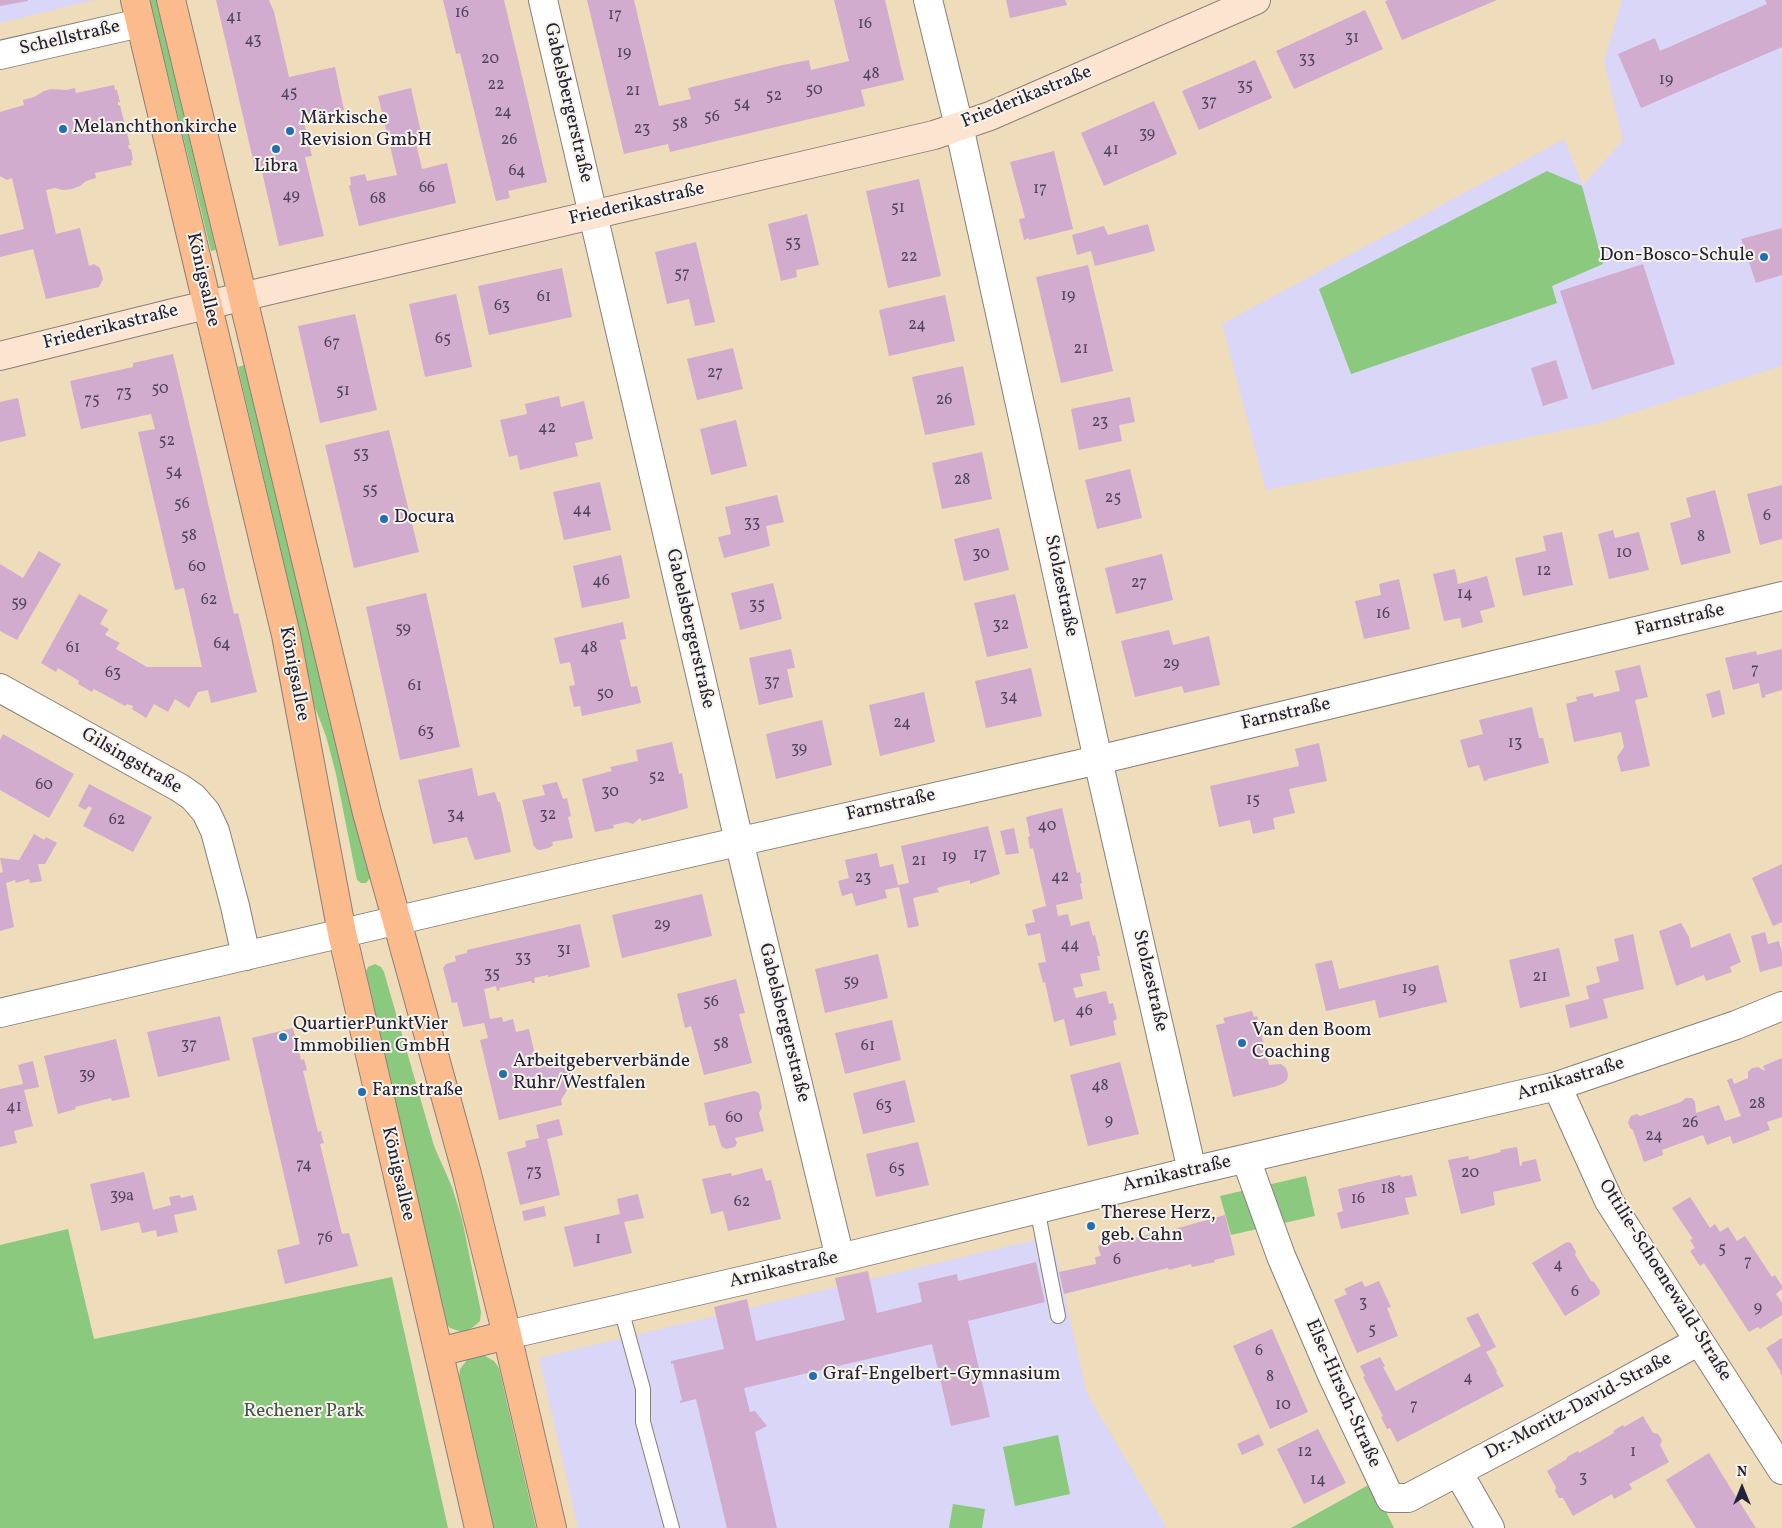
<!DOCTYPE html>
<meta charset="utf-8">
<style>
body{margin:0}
#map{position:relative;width:1782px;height:1528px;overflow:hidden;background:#efdcbb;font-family:Vollkorn,serif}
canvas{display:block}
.north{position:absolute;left:1717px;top:1463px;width:50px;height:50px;-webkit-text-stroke:4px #f7f3e8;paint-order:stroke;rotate:0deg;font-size:14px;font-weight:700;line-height:20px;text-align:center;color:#22223b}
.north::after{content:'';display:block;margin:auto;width:18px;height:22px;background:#22223b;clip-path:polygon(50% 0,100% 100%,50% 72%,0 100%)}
</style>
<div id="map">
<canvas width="1782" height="1528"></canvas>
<div class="north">N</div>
</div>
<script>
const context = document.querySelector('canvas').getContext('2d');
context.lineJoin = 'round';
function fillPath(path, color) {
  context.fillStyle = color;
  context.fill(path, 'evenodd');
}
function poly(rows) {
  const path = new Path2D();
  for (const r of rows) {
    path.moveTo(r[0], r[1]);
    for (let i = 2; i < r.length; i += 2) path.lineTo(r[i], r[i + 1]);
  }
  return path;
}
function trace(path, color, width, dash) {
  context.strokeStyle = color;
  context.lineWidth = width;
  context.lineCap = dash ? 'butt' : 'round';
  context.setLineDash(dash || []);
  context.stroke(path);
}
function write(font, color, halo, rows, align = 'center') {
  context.font = font + ' Vollkorn,serif';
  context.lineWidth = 4;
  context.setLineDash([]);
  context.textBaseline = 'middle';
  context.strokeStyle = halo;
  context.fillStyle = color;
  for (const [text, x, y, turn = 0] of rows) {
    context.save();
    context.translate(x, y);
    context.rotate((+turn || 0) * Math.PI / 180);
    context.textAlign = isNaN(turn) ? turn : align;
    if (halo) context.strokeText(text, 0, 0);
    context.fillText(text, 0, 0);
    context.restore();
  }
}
const built = poly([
 [0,0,95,0,0,23],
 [1622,0,1782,0,1782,366,1600,423,1266,490,1222,324,1564,139,1583,185,1623,140,1604,61],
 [1051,1236,1087,1394,1167,1528,578,1528,539,1358]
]);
const green = poly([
 [150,0,156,0,216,250,211,251],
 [1547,171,1582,186,1603,264,1552,286,1557,303,1351,374,1319,289],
 [244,365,345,784,371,877,366,883,361,883,357,880,336,774,326,736,314,705,298,623,238,367],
 [375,964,381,967,384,972,434,1146,452,1187,462,1219,481,1312,480,1321,473,1327,466,1331,459,1331,450,1328,445,1322,367,976,366,971,368,967],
 [1306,1176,1315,1216,1231,1235,1220,1196],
 [68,1229,94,1339,392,1277,448,1528,0,1528,0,1245],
 [476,1356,485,1356,494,1361,499,1368,536,1528,494,1528,459,1377,460,1369,467,1360],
 [1058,1435,1070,1494,1015,1506,1003,1447],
 [1372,1483,1394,1528,1291,1528],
 [953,1504,985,1509,982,1528,949,1528]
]);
const building = poly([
 [0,0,28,0,28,1,0,6],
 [216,0,269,0,274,12,289,77,335,67,344,110,303,119,312,156,305,157,324,236,279,246,261,167,255,168],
 [443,0,504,0,547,182,508,191,510,198,496,201,460,53,456,54],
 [587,0,634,0,659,106,691,99,688,88,783,65,809,60,811,70,849,61,834,0,885,0,904,80,861,90,865,106,670,152,668,144,624,154],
 [1006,0,1065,0,1067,5,1010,18],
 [1388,0,1497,0,1402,40,1385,1],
 [1765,0,1782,0,1782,47,1641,108,1618,54,1655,38,1660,51,1767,4],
 [1365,10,1383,49,1294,89,1276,51],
 [1255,60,1272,98,1199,130,1182,91],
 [114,85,115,90,117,90,120,102,118,102,118,106,120,105,130,145,128,145,129,149,131,149,133,160,131,161,132,165,95,173,96,178,86,181,80,186,72,189,63,190,55,188,46,190,56,234,80,228,89,266,94,264,100,268,103,279,99,287,46,299,33,249,0,257,0,235,24,229,12,178,7,180,0,176,0,112,24,105,23,100,34,97,44,91,51,89,66,90,75,88,76,93],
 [411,88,422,137,415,139,422,169,447,163,456,203,359,226,349,186,351,185,350,177,365,174,367,181,397,175,378,96],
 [1154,101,1177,154,1104,186,1081,133],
 [1054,151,1073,229,1029,240,1029,238,1024,240,1019,219,1025,218,1010,162],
 [919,179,941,276,888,288,866,191],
 [807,214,819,265,796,270,797,277,781,281,768,224],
 [1148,224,1155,251,1095,266,1091,251,1077,255,1072,235,1104,226,1108,235],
 [1782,228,1782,275,1756,283,1741,239],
 [696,242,715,322,695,326,689,299,667,304,655,252],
 [1643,264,1675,364,1592,390,1560,291],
 [1088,265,1113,371,1061,383,1036,277],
 [562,268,572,317,489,335,478,286],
 [456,294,472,367,425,377,409,304],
 [945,295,955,341,889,356,879,310],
 [355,314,377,410,320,423,298,326],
 [733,348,743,389,697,400,687,359],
 [173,354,234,614,238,613,257,692,211,703,208,690,198,692,189,708,175,699,168,712,154,704,146,718,132,709,133,706,127,704,125,706,94,689,92,692,78,684,79,681,58,668,56,672,41,663,79,594,108,610,100,624,109,629,105,635,120,643,116,649,147,667,202,667,184,588,175,590,138,432,155,429,151,414,81,429,70,381,133,367,133,363],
 [1556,360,1568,398,1543,406,1531,368],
 [963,366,975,425,925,435,912,377],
 [559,396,561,407,584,401,593,439,575,443,578,456,520,470,517,455,509,457,500,420,527,414,525,404],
 [1130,397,1135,422,1119,425,1122,441,1079,450,1071,409],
 [18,398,26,436,0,442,0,402],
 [736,420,747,466,711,475,700,429],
 [389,430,419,552,354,568,325,445],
 [982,452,992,499,942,509,932,463],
 [1130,469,1142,518,1097,529,1085,480],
 [600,482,611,530,564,540,553,492],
 [1782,485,1782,539,1760,545,1747,494],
 [1715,490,1731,553,1681,565,1670,523,1691,517,1686,498],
 [777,495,784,522,766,526,770,546,724,558,718,537,731,534,725,507],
 [999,528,1009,570,964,581,954,539],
 [1613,530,1615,538,1639,532,1649,570,1609,579,1598,534],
 [1562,532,1573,585,1523,596,1515,558,1546,551,1543,536],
 [39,551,61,564,17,640,0,631,0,564,23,578],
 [1162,554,1173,600,1116,614,1105,568],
 [621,555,630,598,582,608,573,566],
 [1455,569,1458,584,1487,576,1495,607,1480,611,1483,622,1462,628,1460,618,1444,621,1433,574],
 [1399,579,1410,629,1364,639,1355,601,1381,595,1379,584],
 [773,583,782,619,740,630,731,593],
 [426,593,460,747,400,760,366,607],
 [1015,594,1028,648,987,657,974,603],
 [623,622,626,639,620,640,631,687,637,686,641,703,582,716,580,706,574,707,569,686,575,685,570,662,560,664,554,638],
 [1169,630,1173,645,1209,636,1220,685,1184,693,1182,686,1135,697,1121,641],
 [791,649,795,668,787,669,793,697,759,705,749,658],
 [1782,649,1782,690,1765,695,1766,697,1762,698,1759,683,1733,690,1725,658,1756,651,1757,655],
 [1640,665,1648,697,1635,700,1650,766,1621,772,1617,757,1624,747,1621,732,1574,742,1566,704,1577,701,1576,697,1593,693,1594,697,1620,691,1615,671],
 [1031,668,1042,716,986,728,975,681],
 [1720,690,1725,714,1712,718,1706,694],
 [924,692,935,742,880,756,869,705],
 [1532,707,1539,738,1543,738,1549,763,1487,779,1488,780,1484,781,1479,765,1468,768,1460,740,1483,734,1479,720],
 [822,720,832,765,776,779,766,734],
 [3,734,74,774,49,818,0,790,0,740],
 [672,742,679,774,682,773,688,808,642,821,640,818,633,824,627,822,613,825,614,828,595,832,582,779,612,771,610,767,638,761,636,750],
 [1319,743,1327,781,1289,789,1295,813,1273,818,1275,829,1253,834,1250,820,1219,827,1210,786,1299,766,1295,749],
 [472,768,478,796,495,792,498,802,500,802,511,852,475,860,467,837,433,844,418,780],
 [557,782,563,799,567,798,571,816,568,817,573,838,552,842,553,845,549,848,540,850,536,849,535,846,534,847,522,800,545,795,542,785],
 [89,784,152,817,133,852,83,826,92,808,89,806,85,810,78,806],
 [1062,808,1077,873,1080,872,1082,883,1080,884,1083,899,1056,905,1058,916,1068,914,1071,926,1089,921,1093,936,1095,935,1100,956,1097,956,1100,970,1080,974,1083,986,1073,988,1076,998,1106,991,1109,1004,1113,1003,1117,1019,1113,1021,1116,1035,1070,1046,1064,1019,1054,1022,1045,982,1043,983,1038,963,1046,962,1040,933,1028,936,1025,924,1035,922,1032,910,1046,906,1033,848,1030,849,1028,837,1030,836,1026,817],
 [988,826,1000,874,970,884,970,880,940,887,937,888,939,892,913,898,919,926,908,928,899,887,885,890,887,898,856,906,852,893,842,896,838,881,849,878,845,860,877,853,880,867,893,864,898,885,909,883,901,846],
 [1014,828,1019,853,1006,855,1000,831],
 [34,834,44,840,46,837,57,843,45,864,38,864,42,881,30,883,29,879,16,883,15,880,6,883,14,927,0,931,0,873,3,872,0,858,19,860],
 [1782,864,1782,922,1773,926,1752,878],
 [702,894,712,936,622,958,612,915],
 [1681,923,1689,937,1691,948,1730,933,1741,962,1730,967,1732,972,1706,981,1704,975,1676,986,1659,931],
 [580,924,590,967,548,977,548,975,534,978,535,983,532,983,531,981,499,988,500,990,497,991,496,986,484,989,490,1019,502,1017,503,1022,513,1019,516,1032,529,1029,537,1064,562,1058,569,1062,573,1081,561,1100,562,1105,499,1120,480,1040,488,1038,484,1023,463,1027,457,1002,452,1003,443,968,446,964,456,961,455,956,467,953,467,950],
 [1765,932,1768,944,1779,941,1782,953,1782,966,1760,972,1751,936],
 [1633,934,1644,989,1603,999,1608,1018,1570,1028,1565,1005,1589,999,1586,986,1600,982,1596,967,1619,961,1614,939],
 [1559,948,1570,996,1520,1008,1509,960],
 [878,954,888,998,825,1013,815,969],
 [1332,960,1339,989,1438,965,1447,1002,1379,1018,1375,1000,1326,1011,1315,964],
 [736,979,745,1013,739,1014,752,1063,704,1075,691,1026,685,1028,677,994],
 [1252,1011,1254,1017,1257,1016,1269,1065,1281,1064,1286,1068,1288,1074,1287,1080,1282,1084,1274,1087,1233,1097,1216,1025,1225,1023,1223,1018],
 [220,1016,230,1060,158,1077,147,1032],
 [892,1020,901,1060,845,1074,835,1033],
 [293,1028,301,1060,304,1059,307,1070,303,1071,318,1132,321,1131,322,1137,324,1143,320,1144,342,1234,349,1233,358,1266,285,1284,277,1250,300,1244,252,1038],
 [116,1039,130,1097,112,1101,111,1098,75,1107,76,1109,58,1114,44,1056],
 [1782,1058,1782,1117,1767,1122,1770,1130,1733,1144,1730,1136,1707,1145,1703,1135,1662,1150,1663,1155,1644,1162,1633,1130,1630,1128,1628,1122,1631,1116,1637,1114,1640,1116,1681,1102,1686,1098,1692,1098,1695,1102,1696,1113,1719,1105,1725,1121,1741,1116,1727,1080,1732,1078,1734,1084,1748,1078,1748,1072,1752,1068,1758,1067,1765,1071,1763,1066],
 [33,1061,39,1087,24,1090,33,1126,14,1131,17,1143,0,1147,0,1089,23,1084,18,1065],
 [1120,1062,1139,1134,1088,1146,1070,1075],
 [905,1080,915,1122,863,1134,853,1093],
 [754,1091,759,1093,762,1107,759,1113,764,1131,735,1138,737,1143,735,1147,726,1149,722,1147,720,1142,715,1125,709,1126,704,1103],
 [559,1119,563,1135,547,1139,560,1195,520,1205,507,1152,526,1147,525,1141,539,1138,536,1125],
 [918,1142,929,1185,876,1197,866,1154],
 [1517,1147,1520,1166,1522,1165,1522,1162,1536,1159,1541,1181,1493,1192,1495,1205,1461,1214,1448,1160,1468,1156,1469,1160,1501,1152,1500,1150],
 [762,1168,766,1181,771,1180,781,1219,728,1231,723,1211,711,1214,702,1179,731,1173,732,1176],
 [144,1172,153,1210,171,1205,169,1197,180,1195,181,1198,193,1195,197,1210,174,1215,178,1232,157,1237,156,1230,142,1233,139,1222,101,1231,90,1184],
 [1400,1175,1401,1177,1412,1175,1417,1196,1405,1198,1409,1214,1341,1229,1337,1213,1343,1211,1338,1189],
 [638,1194,644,1218,624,1222,632,1253,574,1267,564,1227,620,1214,617,1199],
 [1690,1197,1710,1228,1715,1224,1720,1232,1728,1227,1737,1241,1745,1236,1772,1277,1775,1275,1782,1286,1782,1289,1776,1294,1782,1303,1782,1315,1760,1329,1758,1327,1749,1332,1704,1263,1700,1266,1690,1251,1695,1248,1690,1240,1693,1239,1672,1208],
 [544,1206,546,1216,524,1221,522,1211],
 [1225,1215,1235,1255,1214,1260,1215,1262,1192,1267,1191,1264,1169,1270,1168,1268,1064,1294,1059,1272,1096,1264,1095,1257,1101,1256,1098,1247,1102,1243,1109,1241,1112,1243,1160,1232,1160,1233],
 [1567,1242,1571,1243,1576,1252,1575,1255,1591,1281,1594,1282,1600,1291,1599,1295,1565,1316,1532,1263],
 [1036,1262,1045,1302,968,1321,990,1417,951,1426,932,1344,744,1388,750,1412,755,1411,767,1426,755,1432,777,1528,727,1528,696,1399,680,1403,680,1401,682,1400,673,1363,671,1364,671,1361,724,1349,714,1307,747,1299,756,1341,845,1320,835,1278,868,1271,877,1313,922,1302,918,1283,957,1274,958,1281],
 [1362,1281,1365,1287,1379,1281,1391,1307,1387,1308,1398,1336,1357,1353,1334,1300,1347,1294,1344,1289],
 [1478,1313,1496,1347,1486,1352,1497,1371,1496,1372,1504,1386,1397,1442,1390,1428,1387,1429,1381,1417,1383,1416,1363,1377,1365,1376,1360,1366,1380,1357,1385,1366,1383,1367,1396,1391,1481,1346,1466,1318],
 [1272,1329,1308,1412,1270,1429,1233,1346],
 [1782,1338,1782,1376,1780,1373,1781,1372,1766,1348],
 [1643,1416,1653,1433,1658,1434,1662,1440,1660,1445,1669,1462,1629,1484,1632,1489,1614,1499,1612,1494,1573,1516,1563,1498,1559,1498,1555,1491,1556,1487,1547,1471,1567,1459,1567,1457,1578,1451,1579,1453,1614,1433,1613,1431,1623,1425,1624,1427],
 [1318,1429,1346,1483,1304,1504,1277,1449],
 [1259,1434,1264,1445,1242,1455,1237,1444],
 [1709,1453,1728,1484,1756,1528,1696,1528,1666,1480]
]);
const lane = poly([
 [1037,1208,1058,1316],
 [621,1309,643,1389,643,1422,672,1528]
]);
const street = poly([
 [543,0,739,841,840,1258],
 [928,0,959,126,1098,760,1192,1171],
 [0,55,140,23],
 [0,688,180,788,193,797,206,812,215,831,235,906,246,956],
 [0,1013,566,881,1098,760,1782,596],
 [1557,1086,1609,1201,1782,1470],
 [1246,1159,1281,1256,1332,1375,1390,1498,1408,1498,1535,1431,1699,1341],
 [507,1335,840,1258,1192,1171,1557,1086,1736,1025,1782,1006],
 [1458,1472,1490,1528]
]);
const secondary = poly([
 [0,356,177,312,934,135,990,116,1256,0]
]);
const primary = poly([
 [135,0,286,635,342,933,479,1528],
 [171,0,367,813,467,1174,507,1335,552,1528],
 [439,1352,507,1335]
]);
const markers = [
 [63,129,5,"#1f6fb2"],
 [290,131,5,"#1f6fb2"],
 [276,149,5,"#1f6fb2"],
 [1764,257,5,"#1f6fb2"],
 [384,519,5,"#1f6fb2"],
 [283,1037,5,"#1f6fb2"],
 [1242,1043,5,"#1f6fb2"],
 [503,1074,5,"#1f6fb2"],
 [362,1092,5,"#1f6fb2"],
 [1091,1226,5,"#1f6fb2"],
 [813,1376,5,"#1f6fb2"]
];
const numberNames = [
 ["16",462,14],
 ["17",615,16],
 ["41",234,18],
 ["16",865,25],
 ["31",1352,39],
 ["43",253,41],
 ["19",624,54],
 ["20",490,60],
 ["33",1307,60],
 ["48",871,75],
 ["19",1666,81],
 ["22",496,86],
 ["35",1245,87],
 ["50",814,91],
 ["21",633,92],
 ["45",289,94],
 ["52",774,97],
 ["37",1209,103],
 ["54",742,105],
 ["24",503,113],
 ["56",712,118],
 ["58",680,125],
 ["23",642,130],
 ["39",1147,135],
 ["26",509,141],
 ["41",1111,151],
 ["64",517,172],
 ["66",427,189],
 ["17",1040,190],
 ["49",291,197],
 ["68",378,200],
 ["51",898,209],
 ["53",793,244],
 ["22",909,258],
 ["57",682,275],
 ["19",1068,297],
 ["61",544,298],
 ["63",502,307],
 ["24",917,326],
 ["65",443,340],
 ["67",332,344],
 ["21",1081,350],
 ["27",715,374],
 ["50",160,390],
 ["51",343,392],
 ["73",124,394],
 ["75",92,401],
 ["26",944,401],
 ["23",1100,423],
 ["42",547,429],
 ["52",167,442],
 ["53",361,455],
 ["54",174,473],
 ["28",962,481],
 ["55",370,491],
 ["25",1113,499],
 ["56",182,505],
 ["44",582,511],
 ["6",1767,517],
 ["33",752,524],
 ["58",189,537],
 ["8",1701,538],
 ["10",1624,554],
 ["30",981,555],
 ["60",197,568],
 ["12",1544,572],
 ["46",601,582],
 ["27",1139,584],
 ["14",1465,595],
 ["62",209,601],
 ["59",19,604],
 ["35",757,606],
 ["16",1383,615],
 ["32",1001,626],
 ["59",403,630],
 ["64",222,645],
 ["61",73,649],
 ["48",589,649],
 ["29",1171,665],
 ["7",1755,671],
 ["63",113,674],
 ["37",772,683],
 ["61",415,687],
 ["50",605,695],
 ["34",1009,698],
 ["24",902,724],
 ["63",426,733],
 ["13",1515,744],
 ["39",799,750],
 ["52",657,778],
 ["60",44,786],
 ["30",610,793],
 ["15",1253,801],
 ["34",456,816],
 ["32",548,816],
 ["62",117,821],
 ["40",1047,827],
 ["17",980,856],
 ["19",949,858],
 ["21",919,862],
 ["42",1060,878],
 ["23",863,879],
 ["29",662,926],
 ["44",1070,946],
 ["31",564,951],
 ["33",523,959],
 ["35",492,975],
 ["21",1540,978],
 ["59",851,983],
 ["19",1409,990],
 ["56",711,1003],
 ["46",1084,1012],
 ["58",721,1045],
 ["37",189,1046],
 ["61",868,1047],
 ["39",87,1076],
 ["48",1100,1087],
 ["28",1757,1105],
 ["63",884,1107],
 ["41",14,1108],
 ["60",734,1119],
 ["9",1109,1122],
 ["26",1690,1124],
 ["24",1654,1137],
 ["74",304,1166],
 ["65",897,1170],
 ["73",534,1173],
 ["20",1470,1174],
 ["18",1388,1190],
 ["39a",122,1197],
 ["16",1358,1200],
 ["62",742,1203],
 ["76",325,1239],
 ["1",598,1240],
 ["5",1722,1250],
 ["6",1117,1261],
 ["7",1748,1263],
 ["4",1558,1266],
 ["6",1575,1293],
 ["3",1363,1304],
 ["9",1758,1309],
 ["5",1372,1331],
 ["6",1259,1352],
 ["8",1270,1378],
 ["4",1468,1379],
 ["10",1283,1406],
 ["7",1414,1407],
 ["12",1305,1453],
 ["1",1633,1453],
 ["3",1583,1479],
 ["14",1318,1481]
];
const streetNames = [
 ["Schellstraße",70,39,-13],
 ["Friederikastraße",1027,98,-22],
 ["Gabelsbergerstraße",567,103,77],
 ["Friederikastraße",637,205,-13],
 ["Königsallee",202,280,77],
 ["Friederikastraße",111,328,-14],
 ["Stolzestraße",1060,586,78],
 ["Farnstraße",1680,621,-13],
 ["Gabelsbergerstraße",689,629,77],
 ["Königsallee",293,674,79],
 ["Farnstraße",1286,715,-13],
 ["Gilsingstraße",131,762,30],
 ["Farnstraße",891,806,-13],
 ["Stolzestraße",1149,981,77],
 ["Gabelsbergerstraße",783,1023,76],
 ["Arnikastraße",1571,1080,-17],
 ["Königsallee",397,1174,77],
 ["Arnikastraße",1177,1175,-13],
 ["Arnikastraße",784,1271,-13],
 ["Ottilie-Schoenewald-Straße",1664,1281,58],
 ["Else-Hirsch-Straße",1342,1394,66],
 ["Dr.-Moritz-David-Straße",1579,1407,-28]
];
const poiNames = [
 ["Märkische",300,120],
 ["Revision GmbH",300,142],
 ["Melanchthonkirche",73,129],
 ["Libra",276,168,"center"],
 ["Don-Bosco-Schule",1754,257,"right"],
 ["Docura",394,519],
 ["QuartierPunktVier",293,1026],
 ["Immobilien GmbH",293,1048],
 ["Van den Boom",1252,1032],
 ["Coaching",1252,1054],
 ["Arbeitgeberverbände",513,1063],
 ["Ruhr/Westfalen",513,1085],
 ["Farnstraße",372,1092],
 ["Therese Herz,",1101,1215],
 ["geb. Cahn",1101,1237],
 ["Graf-Engelbert-Gymnasium",823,1376]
];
const parkNames = [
 ["Rechener Park",304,1413]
];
fillPath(built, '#dad6f7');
fillPath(green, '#8bc97f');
fillPath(building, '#d1acce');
trace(lane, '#887f7b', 16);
trace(street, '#887f7b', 30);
trace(secondary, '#887f7b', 30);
trace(primary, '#887f7b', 30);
trace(lane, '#fff', 14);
trace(street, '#fff', 28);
trace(secondary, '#fde4d1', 28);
trace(primary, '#fbbb8d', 28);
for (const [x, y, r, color] of markers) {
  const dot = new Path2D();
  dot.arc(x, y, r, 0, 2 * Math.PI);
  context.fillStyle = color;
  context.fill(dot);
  trace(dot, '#f7f3e8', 2);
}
write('16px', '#4e4460', null, numberNames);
write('19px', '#22223b', '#f7f3e8', streetNames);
write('19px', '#22223b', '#f7f3e8', poiNames, 'left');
write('19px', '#42544f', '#f7f3e8', parkNames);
</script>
